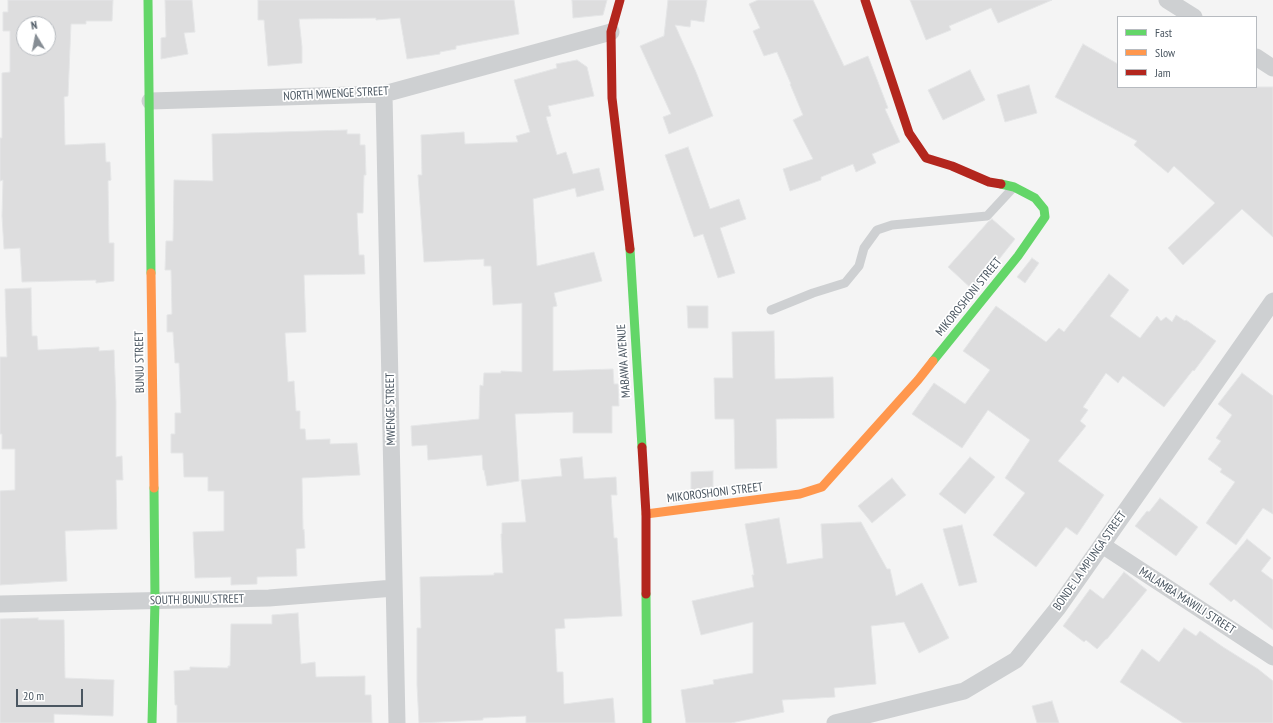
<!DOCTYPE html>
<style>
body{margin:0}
#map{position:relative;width:1273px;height:723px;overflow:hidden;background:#f4f4f4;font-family:"PT Sans Narrow",sans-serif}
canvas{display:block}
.legend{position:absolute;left:1117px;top:16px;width:140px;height:72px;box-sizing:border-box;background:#fff;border:1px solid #b7bbc0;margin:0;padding:5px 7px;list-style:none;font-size:12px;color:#4a5661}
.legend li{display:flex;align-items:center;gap:8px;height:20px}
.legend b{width:20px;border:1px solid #b7bbc0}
.north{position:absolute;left:16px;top:16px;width:40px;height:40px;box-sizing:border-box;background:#fff;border:1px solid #b7bbc0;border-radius:50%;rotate:350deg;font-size:11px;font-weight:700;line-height:16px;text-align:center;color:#4a5661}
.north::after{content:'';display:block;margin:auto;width:14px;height:18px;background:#868d94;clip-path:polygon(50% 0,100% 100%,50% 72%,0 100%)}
.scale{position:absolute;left:16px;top:689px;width:67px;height:18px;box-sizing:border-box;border:2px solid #4a5661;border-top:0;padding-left:5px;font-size:12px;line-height:14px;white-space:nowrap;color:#4a5661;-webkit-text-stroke:3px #fff;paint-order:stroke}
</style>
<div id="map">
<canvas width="1273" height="723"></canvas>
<ul class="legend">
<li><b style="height:5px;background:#63d668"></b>Fast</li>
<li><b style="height:5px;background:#ff974d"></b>Slow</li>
<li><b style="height:5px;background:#b3261e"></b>Jam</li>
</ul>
<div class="north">N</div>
<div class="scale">20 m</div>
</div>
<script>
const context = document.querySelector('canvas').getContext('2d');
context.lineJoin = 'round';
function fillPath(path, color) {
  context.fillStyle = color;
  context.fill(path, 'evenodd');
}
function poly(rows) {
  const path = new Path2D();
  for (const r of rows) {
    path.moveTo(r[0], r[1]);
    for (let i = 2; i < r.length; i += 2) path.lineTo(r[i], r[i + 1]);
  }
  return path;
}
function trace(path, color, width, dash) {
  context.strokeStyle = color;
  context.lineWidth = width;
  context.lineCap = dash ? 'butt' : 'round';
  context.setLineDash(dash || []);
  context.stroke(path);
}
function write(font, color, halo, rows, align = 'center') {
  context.font = font + ' "PT Sans Narrow",sans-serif';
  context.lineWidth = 3.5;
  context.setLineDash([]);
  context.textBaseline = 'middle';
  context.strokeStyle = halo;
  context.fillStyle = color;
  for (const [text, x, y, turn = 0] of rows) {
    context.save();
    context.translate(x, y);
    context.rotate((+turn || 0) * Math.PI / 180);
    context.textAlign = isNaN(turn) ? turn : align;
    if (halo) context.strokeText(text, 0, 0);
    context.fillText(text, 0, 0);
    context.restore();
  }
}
const building = poly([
 [8,0,113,0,112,21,86,21,86,24,71,24,68,96,64,97,65,145,105,143,106,162,110,162,111,180,108,181,109,243,114,243,114,281,96,283,96,280,22,282,20,248,4,249,2,216,3,180,0,181,0,138,2,138,2,73,10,72,10,31,3,31,3,12,8,12,8,0],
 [24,24,48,24,48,48,24,48,24,24],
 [165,0,192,0,195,32,184,33,188,54,161,59,161,38,166,37,165,0],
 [258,0,514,0,519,34,456,46,456,49,440,52,440,54,407,59,400,18,376,20,376,18,299,19,302,47,302,63,268,66,264,20,258,20,258,0],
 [572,0,607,0,603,15,573,18,572,0],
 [668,0,707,0,704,22,691,20,690,27,675,25,696,72,713,116,669,134,663,117,671,114,640,46,664,36,668,0],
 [758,0,813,0,844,66,868,56,888,108,885,109,900,142,872,154,876,163,856,172,853,164,821,177,821,180,790,191,783,169,813,159,793,120,803,115,790,84,791,84,777,52,764,56,753,31,760,28,749,4,758,0],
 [910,0,1052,0,998,23,991,8,949,26,951,30,926,40,910,0],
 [1083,44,1118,64,1118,87,1273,87,1273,237,1242,209,1183,265,1168,248,1215,203,1174,166,1168,173,1134,145,1137,141,1055,97,1083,44],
 [577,60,587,67,594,96,548,106,551,116,546,117,557,155,566,152,573,174,599,168,604,190,577,197,575,188,533,199,537,266,594,252,602,281,554,293,557,306,553,307,553,371,613,369,614,384,618,384,619,406,612,406,612,433,573,433,573,412,515,414,519,481,487,486,484,470,483,470,482,455,428,460,427,445,412,446,411,426,479,419,480,385,483,386,484,373,501,373,501,371,522,372,522,303,493,305,491,266,484,266,484,259,424,262,418,175,422,175,421,135,464,132,465,144,518,142,516,136,530,132,514,80,557,68,556,64,577,60],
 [970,70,985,100,943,120,928,90,970,70],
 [1029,85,1037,113,1005,122,997,95,1029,85],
 [347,130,347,134,360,134,360,145,365,145,366,175,364,175,363,213,357,213,359,255,364,255,365,274,304,275,306,332,285,333,288,382,294,381,296,411,300,411,300,429,305,429,306,440,330,439,330,444,357,443,360,475,302,478,303,530,304,529,305,548,296,549,297,576,257,577,257,584,231,585,231,577,195,578,193,532,224,531,224,491,208,491,208,477,184,477,183,453,171,453,171,434,175,434,175,413,181,413,179,363,175,363,173,332,167,332,167,315,172,314,171,270,165,270,166,241,173,241,174,180,213,181,212,134,347,130],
 [688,147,710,209,739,199,746,219,720,228,735,273,718,278,703,234,694,237,665,155,688,147],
 [992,219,1015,239,974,291,948,267,988,222,992,219],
 [1032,258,1039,263,1025,283,1017,277,1032,258],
 [1109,274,1129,290,1110,316,1140,338,1157,316,1161,321,1166,317,1172,322,1176,315,1185,321,1186,320,1216,341,1194,371,1193,370,1164,407,1123,376,1118,383,1106,373,1083,407,1088,410,1080,421,1086,426,1058,461,1104,495,1077,535,1066,527,1036,567,993,535,1025,493,1005,478,1030,440,988,410,962,448,912,414,934,383,965,404,990,370,963,351,996,306,1046,342,1059,328,1064,332,1109,274],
 [31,288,32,336,37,336,38,350,99,347,99,351,114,350,116,402,116,457,122,456,123,480,116,480,117,529,65,531,67,581,0,585,0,491,15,490,15,449,2,449,2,434,0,434,0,357,7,357,5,289,31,288],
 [687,306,708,306,708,328,688,328,687,306],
 [774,331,775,379,833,377,834,418,776,419,777,468,735,469,734,419,715,419,714,378,733,378,732,332,774,331],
 [1242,373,1273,396,1273,514,1263,508,1236,545,1206,523,1235,482,1220,472,1222,469,1208,459,1221,441,1216,438,1232,415,1218,404,1242,373],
 [582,457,584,479,616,477,617,495,611,495,614,538,617,538,622,616,564,619,565,628,555,629,557,672,563,672,564,704,613,698,615,723,526,723,526,716,483,718,483,720,419,723,417,685,417,628,421,628,420,577,494,575,494,573,503,573,501,534,502,534,502,523,526,522,521,480,562,476,560,459,582,457],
 [970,457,995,477,965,514,939,494,970,457],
 [713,471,713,493,691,495,691,472,713,471],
 [892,478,906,495,872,523,858,506,892,478],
 [1160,498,1198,527,1176,556,1135,526,1147,511,1149,512,1160,498],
 [779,518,787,564,823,558,821,524,861,522,887,569,890,569,896,596,922,583,949,638,919,653,904,622,871,626,876,684,834,688,835,697,782,700,784,712,731,723,686,723,681,690,714,684,713,680,753,673,753,622,701,635,692,601,754,587,752,575,754,575,753,568,745,524,779,518],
 [962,525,977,582,959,586,943,529,962,525],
 [1247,539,1271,558,1261,571,1273,580,1273,630,1234,599,1231,602,1209,584,1247,539],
 [1124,572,1147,590,1107,639,1106,639,1097,649,1086,640,1084,642,1063,626,1090,589,1103,599,1124,572],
 [298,613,301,664,315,662,316,677,365,676,365,695,371,695,372,723,177,723,177,705,175,705,174,671,190,670,190,667,228,668,228,666,230,666,231,624,272,624,272,615,298,613],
 [38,618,38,620,64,620,65,678,114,680,113,716,54,714,54,723,0,723,0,619,38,618],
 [1184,628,1196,636,1200,631,1223,647,1258,669,1273,681,1273,723,1183,723,1120,682,1142,649,1159,662,1184,628],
 [1052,701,1059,723,1037,723,1032,706,1052,701]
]);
const lane = poly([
 [771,310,813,293,845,283,859,266,864,248,877,230,892,225,987,216,1013,188]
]);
const street = poly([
 [1167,0,1194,17],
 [1256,57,1273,68],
 [384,94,397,723],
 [150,101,384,94,611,32],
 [1102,545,1273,657],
 [0,604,269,598,394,588],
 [835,723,964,691,1016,660,1057,609,1273,301]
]);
const fast = poly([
 [148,0,151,273],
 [630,249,642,447],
 [933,361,1018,256,1045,217,1044,209,1035,198,1014,187,1001,184],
 [646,594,647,723],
 [152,723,155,601,154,488]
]);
const slow = poly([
 [151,273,154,488],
 [646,514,800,494,822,487,918,380,933,361]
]);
const jam = poly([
 [620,0,611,32,612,98,630,249],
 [865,0,909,133,926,158,952,166,989,182,1001,184],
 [642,447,646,514,646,594]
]);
const streetNames = [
 ["NORTH MWENGE STREET",336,94,-3],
 ["MIKOROSHONI STREET",969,297,-51],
 ["MABAWA AVENUE",624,361,-94],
 ["BUNJU STREET",140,362,-91],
 ["MWENGE STREET",391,409,-91],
 ["MIKOROSHONI STREET",715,493,-7],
 ["BONDE LA MPUNGA STREET",1090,561,-55],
 ["SOUTH BUNJU STREET",197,600,-1],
 ["MALAMBA MAWILI STREET",1187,601,33]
];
fillPath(building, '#ddddde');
trace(building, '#e5e6e7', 1);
trace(lane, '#ced0d2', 9);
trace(street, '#ced0d2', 17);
trace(fast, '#63d668', 9);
trace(slow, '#ff974d', 9);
trace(jam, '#b3261e', 9);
write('12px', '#4a5661', '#fff', streetNames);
</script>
